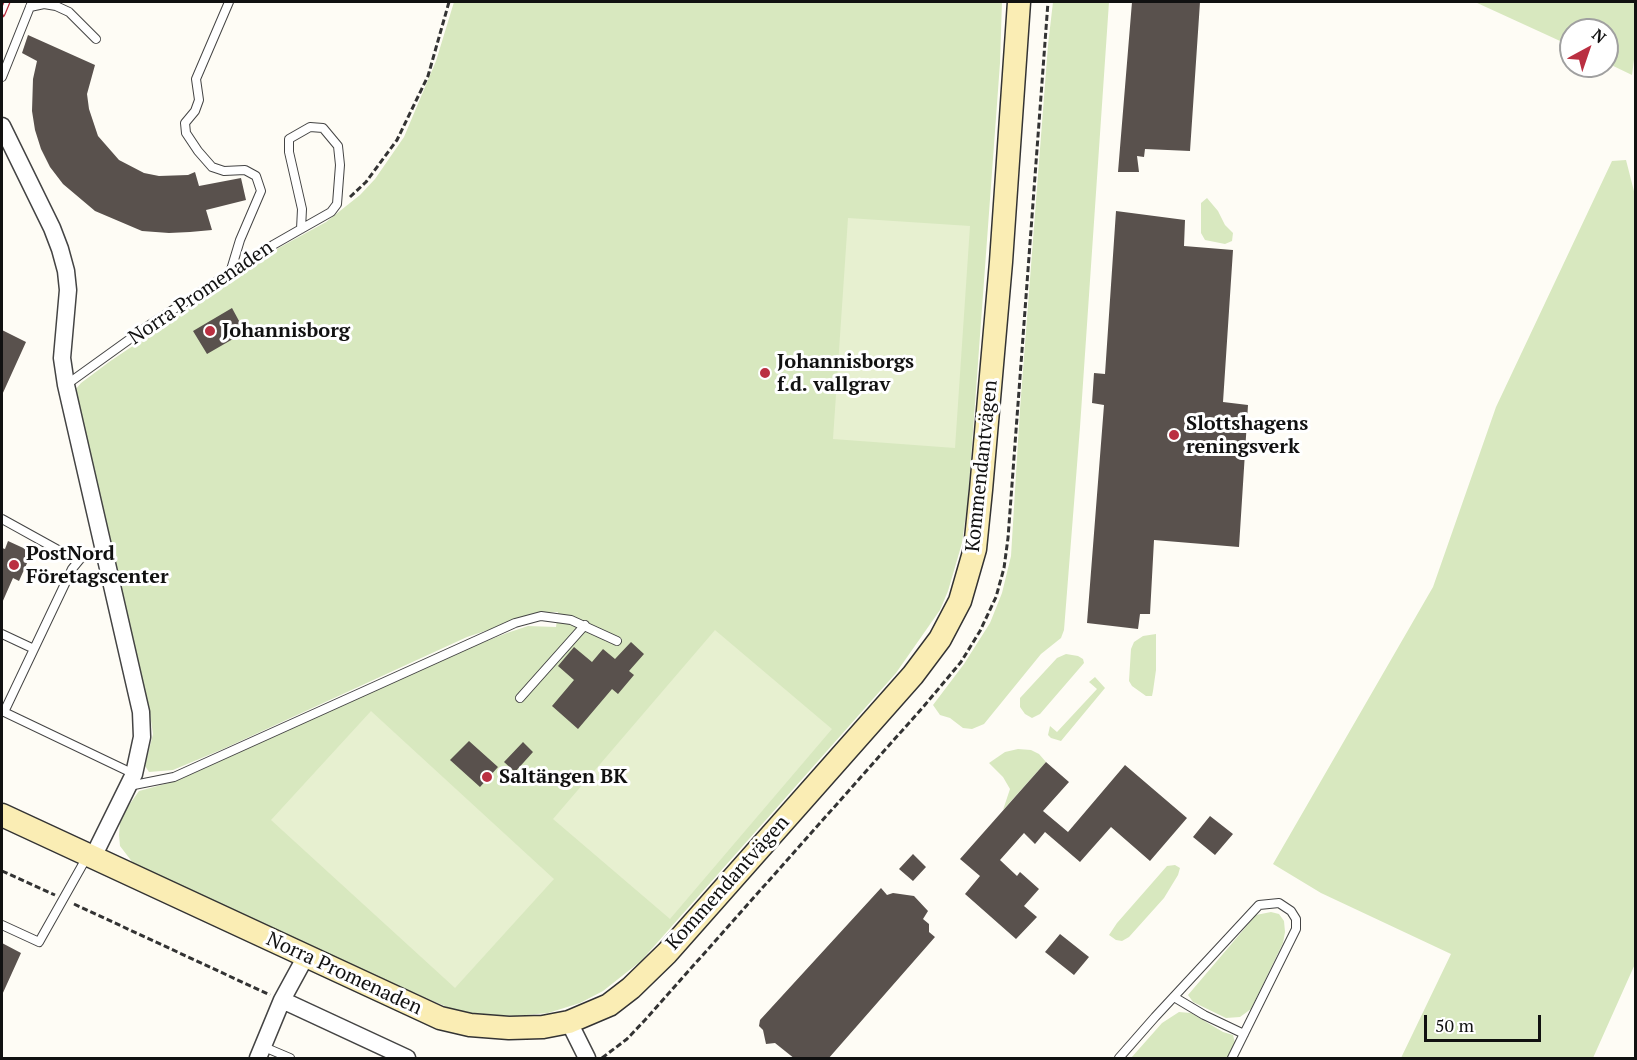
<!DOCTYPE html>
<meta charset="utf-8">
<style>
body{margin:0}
#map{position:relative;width:1637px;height:1060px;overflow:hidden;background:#fefcf5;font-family:"PT Serif",serif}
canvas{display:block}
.frame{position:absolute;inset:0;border:3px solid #111;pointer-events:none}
.north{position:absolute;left:1559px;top:18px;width:60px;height:60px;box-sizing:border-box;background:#fff;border:2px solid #a0a0a0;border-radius:50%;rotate:40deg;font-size:16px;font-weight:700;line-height:24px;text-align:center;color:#111}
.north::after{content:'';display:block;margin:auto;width:21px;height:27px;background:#ba2f41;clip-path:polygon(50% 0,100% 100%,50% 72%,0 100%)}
.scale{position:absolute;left:1424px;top:1015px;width:117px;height:27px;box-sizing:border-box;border:3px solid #111;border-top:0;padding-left:8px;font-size:18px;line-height:21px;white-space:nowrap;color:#111;-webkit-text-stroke:4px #fff;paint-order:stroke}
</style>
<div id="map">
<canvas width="1637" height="1060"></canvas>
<div class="frame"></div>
<div class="north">N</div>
<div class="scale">50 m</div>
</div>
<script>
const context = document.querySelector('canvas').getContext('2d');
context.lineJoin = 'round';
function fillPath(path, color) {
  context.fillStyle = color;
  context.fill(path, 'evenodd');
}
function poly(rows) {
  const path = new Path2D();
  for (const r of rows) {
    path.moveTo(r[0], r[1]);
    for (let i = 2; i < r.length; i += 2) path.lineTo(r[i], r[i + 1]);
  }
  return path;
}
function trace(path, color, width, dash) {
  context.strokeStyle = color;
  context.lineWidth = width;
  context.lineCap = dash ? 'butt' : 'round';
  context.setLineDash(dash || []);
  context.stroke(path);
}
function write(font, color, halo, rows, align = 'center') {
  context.font = font + ' "PT Serif",serif';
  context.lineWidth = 6;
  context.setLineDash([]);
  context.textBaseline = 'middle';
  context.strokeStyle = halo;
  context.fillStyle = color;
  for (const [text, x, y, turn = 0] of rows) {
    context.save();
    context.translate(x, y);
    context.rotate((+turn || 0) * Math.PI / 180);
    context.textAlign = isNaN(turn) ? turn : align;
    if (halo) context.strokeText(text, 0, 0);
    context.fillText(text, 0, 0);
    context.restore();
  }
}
const green = poly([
 [454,2,1002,2,1000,63,968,499,962,543,948,591,940,610,896,673,641,961,603,991,580,1003,548,1013,515,1016,461,1013,391,983,133,863,120,846,119,835,120,823,127,808,139,791,176,781,466,649,507,633,528,626,556,627,558,612,540,613,467,637,223,749,173,770,149,772,145,766,153,734,150,714,75,390,81,383,109,362,275,250,326,222,360,195,375,179,404,137,436,61],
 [1053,2,1109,2,1080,427,1064,630,1061,638,1041,654,984,724,972,729,963,728,950,718,940,715,933,705,964,664,990,623,1002,593,1011,556,1020,409,1048,45],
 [1475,2,1635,2,1635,52,1632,75,1607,63,1607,30,1571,30,1571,46],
 [1626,160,1636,199,1635,964,1593,1058,1401,1058,1451,954,1321,893,1273,864,1433,587,1496,407,1612,161],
 [1207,198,1218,211,1225,225,1233,233,1232,241,1225,244,1205,240,1201,233,1201,203],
 [1156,634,1156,670,1153,691,1152,696,1146,696,1132,686,1129,681,1131,649,1134,642,1143,636],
 [1066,654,1078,656,1083,659,1084,663,1040,714,1032,718,1025,714,1020,707,1020,698,1057,658],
 [1095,677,1105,688,1061,741,1051,738,1048,735,1050,726,1057,732,1097,689,1089,682],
 [1018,749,1031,750,1039,754,1046,762,1003,810,1010,789,1003,777,989,763,1005,752],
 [1175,865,1180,868,1178,875,1164,898,1129,937,1122,941,1116,940,1109,935,1117,923,1167,866],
 [1271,912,1279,914,1284,921,1285,932,1283,943,1251,1009,1240,1017,1226,1018,1193,1002,1188,995,1256,915],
 [1179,1012,1191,1013,1223,1032,1233,1035,1235,1043,1228,1058,1131,1058,1162,1023]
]);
const pitch = poly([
 [848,218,970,226,955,448,833,439],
 [715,630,832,729,670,919,553,819],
 [371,711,554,879,455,988,271,820]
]);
const building = poly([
 [1132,2,1200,2,1190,151,1145,149,1144,157,1137,156,1139,172,1118,172],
 [28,35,95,65,87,94,89,109,98,136,119,160,144,173,159,176,188,175,195,172,199,186,241,178,246,200,206,210,212,230,190,232,169,233,142,231,95,211,63,184,50,167,41,149,35,130,32,111,33,79,37,61,22,53],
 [1116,211,1185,220,1184,246,1233,250,1223,402,1248,405,1239,547,1154,540,1150,614,1140,614,1138,629,1087,623,1104,405,1092,403,1094,373,1105,374],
 [232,308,245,332,207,354,193,331],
 [2,330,26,342,2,395],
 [8,541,32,552,19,581,13,578,2,603,2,548,5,549],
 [631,642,644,654,629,671,634,675,618,694,612,689,578,729,552,706,574,680,558,666,574,647,592,662,603,649,615,659],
 [469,741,498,767,480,787,450,760],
 [523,742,533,752,515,772,504,762],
 [1046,762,1069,782,1043,811,1068,832,1125,765,1187,818,1150,861,1111,827,1080,862,1045,832,1035,844,1024,833,1000,860,1017,876,1020,872,1039,889,1024,906,1037,917,1016,939,965,894,980,876,960,859],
 [1210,816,1233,834,1215,855,1193,837],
 [913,854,926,867,913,881,899,869],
 [881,888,887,895,893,893,914,896,928,911,923,919,929,924,929,932,935,937,828,1059,795,1059,775,1043,766,1044,763,1030,759,1026,760,1020],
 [1060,934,1089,957,1074,975,1045,952],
 [2,943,21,953,2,995]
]);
const path = poly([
 [350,197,366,182,397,140,428,76,449,2],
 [2,871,55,895],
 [74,904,270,995],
 [602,1058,627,1039,645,1020,924,706,961,662,980,631,996,597,1004,568,1008,538,1048,2]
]);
const lane = poly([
 [229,2,196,79,199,100,195,111,185,123,186,133,198,151,212,167,224,171,245,170,256,176,261,191,240,240,230,273],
 [30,7,44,4,56,6,69,12,96,39],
 [2,77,32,2],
 [66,385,148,326,273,245,301,229,331,212,337,204,340,165,338,146,323,128,310,127,289,139,289,152,302,209,301,229],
 [2,519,78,561],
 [2,634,34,649],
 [520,698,585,625],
 [2,711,134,774],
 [4,712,72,569,81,558,103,551],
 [129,786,174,777,515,623,541,616,571,620,617,641],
 [2,925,39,942,88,855],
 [1174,997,1204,1015,1244,1034],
 [264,1047,290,1058],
 [1119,1058,1155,1017,1259,905,1279,903,1291,911,1296,919,1296,929,1232,1058]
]);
const street = poly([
 [2,126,52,228,60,249,66,271,68,290,62,358,66,385,141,712,142,737,134,774,93,857],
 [282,1000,407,1058],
 [569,1022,587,1058],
 [258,1058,282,1000,306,956]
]);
const secondary = poly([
 [2,815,440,1018,470,1025,509,1028,543,1027,569,1022,609,1005,631,988,667,953,913,675,940,639,960,601,975,549,981,490,1001,262,1019,2]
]);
const rail = poly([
 [2,14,7,2]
]);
const markers = [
 [210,331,6,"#ba2f41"],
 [765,373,6,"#ba2f41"],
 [1174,435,6,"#ba2f41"],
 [14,565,6,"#ba2f41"],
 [487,777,6,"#ba2f41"]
];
const streetNames = [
 ["Norra Promenaden",201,293,-34],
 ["Kommendantvägen",982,466,-84],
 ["Kommendantvägen",728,883,-48],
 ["Norra Promenaden",344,974,25]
];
const poiNames = [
 ["Johannisborg",222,331],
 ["Johannisborgs",777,362],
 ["f.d. vallgrav",777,385],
 ["Slottshagens",1186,424],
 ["reningsverk",1186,447],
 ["PostNord",26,554],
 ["Företagscenter",26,577],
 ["Saltängen BK",499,777]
];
fillPath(green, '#d8e8bf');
fillPath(pitch, '#e7f0d0');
fillPath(building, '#59514d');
trace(lane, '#444', 10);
trace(street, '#444', 19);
trace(secondary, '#333', 25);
trace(path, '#333', 3, [6, 3]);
trace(lane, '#fff', 8);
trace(street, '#fff', 16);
trace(secondary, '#faedb4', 22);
trace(rail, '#ba2f41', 7);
trace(rail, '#fff', 4.5, [14]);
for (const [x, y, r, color] of markers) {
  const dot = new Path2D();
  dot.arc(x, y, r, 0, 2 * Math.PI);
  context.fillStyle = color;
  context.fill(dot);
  trace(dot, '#fff', 2);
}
write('20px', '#111', '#fff', streetNames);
write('bold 20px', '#111', '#fff', poiNames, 'left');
</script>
